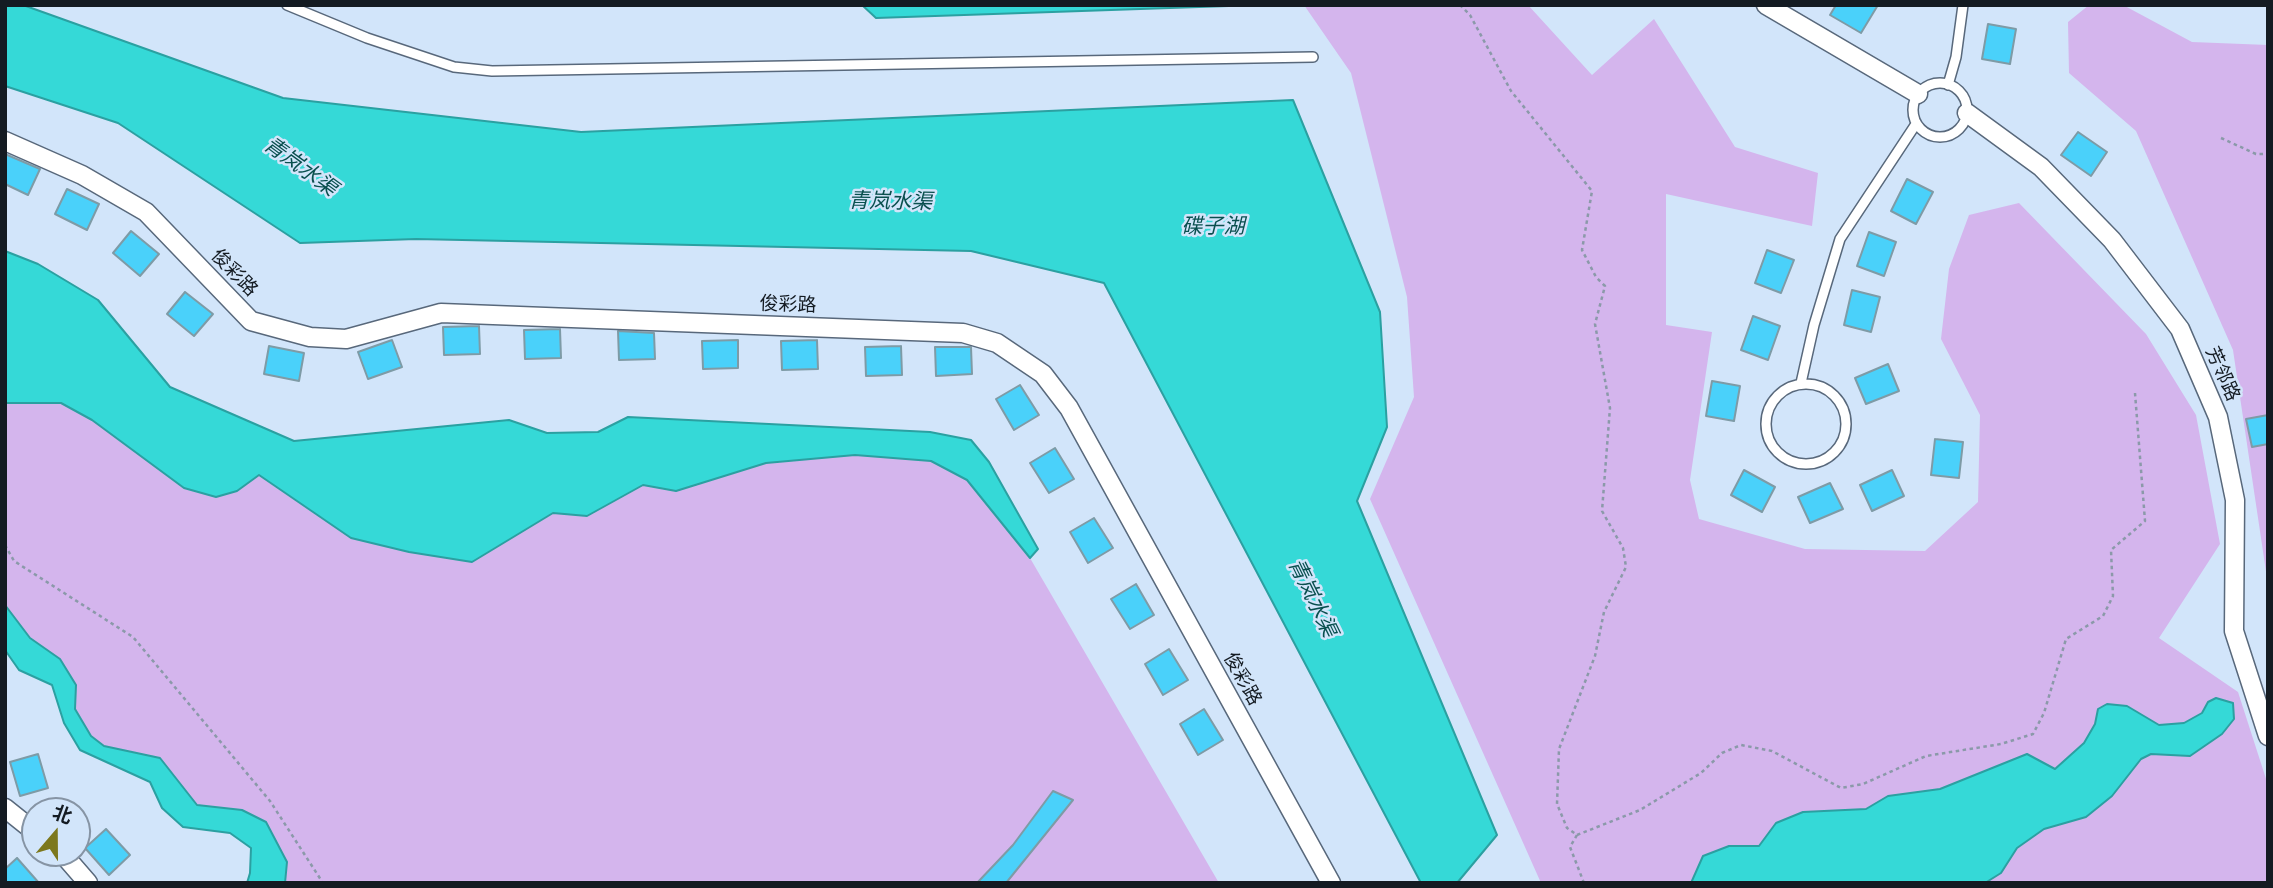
<!DOCTYPE html>
<meta charset="utf-8">
<style>
body{margin:0}
#map{position:relative;width:2273px;height:888px;overflow:hidden;background:#d2e5fa;font-family:"Noto Serif","Noto Sans SC",serif}
canvas{display:block}
.frame{position:absolute;inset:0;border:7px solid #141b22;pointer-events:none}
.north{position:absolute;left:21px;top:797px;width:70px;height:70px;box-sizing:border-box;background:#d2e5fa;border:2px solid #8694a4;border-radius:50%;rotate:20deg;font-size:19px;font-weight:700;line-height:28px;text-align:center;color:#141b22}
.north::after{content:'';display:block;margin:auto;width:24px;height:32px;background:#7c781d;clip-path:polygon(50% 0,100% 100%,50% 72%,0 100%)}
</style>
<div id="map">
<canvas width="2273" height="888"></canvas>
<div class="frame"></div>
<div class="north">北</div>
</div>
<script>
const context = document.querySelector('canvas').getContext('2d');
context.lineJoin = 'round';
function fillPath(path, color) {
  context.fillStyle = color;
  context.fill(path, 'evenodd');
}
function poly(rows) {
  const path = new Path2D();
  for (const r of rows) {
    if (r.length === 3) {
      path.moveTo(r[0] + r[2], r[1]);
      path.arc(r[0], r[1], r[2], 0, 2 * Math.PI);
      continue;
    }
    path.moveTo(r[0], r[1]);
    for (let i = 2; i < r.length; i += 2) path.lineTo(r[i], r[i + 1]);
  }
  return path;
}
function trace(path, color, width, dash) {
  context.strokeStyle = color;
  context.lineWidth = width;
  context.lineCap = dash ? 'butt' : 'round';
  context.setLineDash(dash || []);
  context.stroke(path);
}
function write(font, color, halo, rows, align = 'center') {
  context.font = font + ' "Noto Serif","Noto Sans SC",serif';
  context.lineWidth = 5;
  context.setLineDash([]);
  context.textBaseline = 'middle';
  context.strokeStyle = halo;
  context.fillStyle = color;
  for (const [text, x, y, turn = 0] of rows) {
    context.save();
    context.translate(x, y);
    context.rotate((+turn || 0) * Math.PI / 180);
    context.textAlign = isNaN(turn) ? turn : align;
    if (halo) context.strokeText(text, 0, 0);
    context.fillText(text, 0, 0);
    context.restore();
  }
}
const green = poly([
 [1304,5,1528,5,1592,75,1654,19,1735,147,1818,173,1812,226,1666,194,1666,325,1712,332,1690,480,1699,519,1805,549,1925,551,1978,502,1980,415,1941,339,1949,269,1969,215,2019,203,2146,334,2196,415,2220,544,2159,638,2238,692,2268,785,2268,883,1541,883,1370,499,1414,397,1407,297,1351,73],
 [2089,5,2123,5,2192,42,2268,45,2268,585,2233,350,2136,131,2069,73,2068,22],
 [5,403,60,403,237,491,258,475,351,538,409,552,472,561,554,513,587,516,643,485,676,491,766,463,855,455,931,461,967,480,1030,558,1219,883,285,883,287,862,242,810,197,805,160,758,104,746,91,736,75,709,75,685,60,659,30,638,5,605]
]);
const water = poly([
 [5,5,23,5,283,98,581,132,1293,100,1380,312,1387,427,1357,501,1497,835,1457,883,1421,883,1104,283,971,251,416,239,300,243,118,123,5,86,5,5],
 [862,5,1258,5,876,18,862,5],
 [5,251,38,264,98,300,170,387,294,441,509,420,547,433,598,432,628,417,930,432,971,440,989,462,1038,549,1030,558,967,480,931,461,855,455,766,463,676,491,643,485,587,516,553,513,472,562,409,552,351,538,259,475,237,491,216,497,184,488,92,420,61,403,5,403,5,251],
 [5,605,30,638,60,659,76,685,75,709,91,736,104,746,160,758,197,805,242,810,266,822,287,862,285,883,247,883,250,873,251,848,230,833,183,827,162,808,150,782,80,750,64,723,52,685,19,670,5,650,5,605],
 [2216,698,2233,703,2234,719,2222,734,2190,756,2151,754,2141,759,2112,796,2086,817,2044,829,2017,848,2001,873,1985,883,1691,883,1703,856,1729,846,1759,846,1776,823,1803,812,1866,809,1888,796,1940,789,2027,754,2055,769,2084,743,2095,724,2098,709,2107,704,2127,706,2159,725,2184,723,2202,713,2208,702,2216,698]
]);
const building = poly([
 [1836,5,1878,5,1861,33,1830,15,1836,5],
 [1988,24,2016,29,2010,64,1982,59,1988,24],
 [2078,132,2107,152,2091,176,2061,155,2078,132],
 [5,154,40,169,28,195,5,184,5,154],
 [1907,179,1933,192,1916,224,1891,211,1907,179],
 [67,189,99,204,87,230,55,214,67,189],
 [131,231,159,254,140,276,113,253,131,231],
 [1869,232,1896,242,1884,276,1857,266,1869,232],
 [1767,250,1794,260,1781,293,1755,283,1767,250],
 [1852,290,1880,297,1871,332,1844,325,1852,290],
 [185,292,213,314,194,336,167,314,185,292],
 [1753,316,1780,326,1768,360,1741,350,1753,316],
 [479,326,480,354,444,355,443,327,479,326],
 [560,329,561,358,525,359,524,330,560,329],
 [618,331,654,333,655,359,619,360,618,331],
 [392,340,402,367,368,379,358,352,392,340],
 [738,340,738,368,703,369,702,341,738,340],
 [817,340,818,369,782,370,781,341,817,340],
 [269,346,304,353,299,381,264,374,269,346],
 [901,346,902,375,866,376,865,347,901,346],
 [935,347,971,347,972,374,936,376,935,347],
 [1888,364,1899,391,1866,404,1855,378,1888,364],
 [1712,381,1740,386,1734,421,1706,416,1712,381],
 [1020,385,1039,415,1014,430,996,399,1020,385],
 [2268,415,2268,444,2252,447,2246,419,2268,415],
 [1935,439,1963,442,1959,478,1931,475,1935,439],
 [1055,448,1074,479,1049,493,1030,463,1055,448],
 [1744,470,1775,487,1762,512,1731,495,1744,470],
 [1892,470,1904,496,1872,511,1860,485,1892,470],
 [1830,483,1843,509,1810,523,1798,497,1830,483],
 [1094,518,1113,548,1088,563,1070,532,1094,518],
 [1136,584,1154,615,1130,629,1111,599,1136,584],
 [1169,649,1188,680,1163,695,1145,664,1169,649],
 [1204,709,1223,740,1198,755,1180,724,1204,709],
 [38,754,48,788,20,796,10,762,38,754],
 [1053,791,1073,800,1006,883,977,883,1013,845,1053,791],
 [106,829,130,855,109,875,85,848,106,829],
 [17,858,39,883,5,883,5,869,17,858]
]);
const path = poly([
 [1460,5,1470,15,1511,91,1592,191,1582,250,1596,277,1605,286,1595,324,1610,408,1602,511,1623,548,1626,567,1604,612,1595,656,1559,749,1557,804,1567,828,1577,835,1570,847,1584,883],
 [2221,138,2256,154,2268,154],
 [5,545,14,561,133,637,270,801,323,883],
 [1577,835,1640,810,1701,773,1722,753,1741,745,1772,751,1841,788,1863,784,1926,756,2001,744,2033,734,2044,713,2066,639,2103,616,2113,596,2111,550,2145,521,2135,393]
]);
const service = poly([
 [287,5,367,38,454,67,492,71,1313,57],
 [1940,110,27],
 [1948,85,1956,57,1963,5],
 [1801,383,1814,325,1840,239,1916,124],
 [1806,424,40]
]);
const minor = poly([
 [1766,5,1918,94],
 [1967,113,2041,167,2112,240,2180,329,2218,417,2235,500,2234,631,2268,736],
 [5,141,82,175,146,212,251,321,310,337,346,339,441,313,963,333,997,343,1043,374,1069,408,1331,883],
 [5,808,35,832],
 [62,853,88,883]
]);
const streetNames = [
 ["俊彩路",234,273,46],
 ["俊彩路",788,305,2],
 ["芳邻路",2222,374,66],
 ["俊彩路",1242,679,61]
];
const waterNames = [
 ["青岚水渠",300,167,36],
 ["青岚水渠",890,202,1],
 ["碟子湖",1213,227],
 ["青岚水渠",1312,598,64]
];
fillPath(green, '#d4b5ed');
fillPath(water, '#35d9d7');
trace(water, '#2ba0a1', 2);
fillPath(building, '#4ad1fa');
trace(building, '#7e9ba6', 2);
trace(service, '#58687b', 12);
trace(minor, '#58687b', 21);
trace(path, '#8b99a9', 2.5, [3.5, 3.5]);
trace(service, '#fff', 9);
trace(minor, '#fff', 18);
write('19px', '#141b22', '#d2e5fa', streetNames);
write('italic 21px', '#094f4e', '#d2e5fa', waterNames);
</script>
